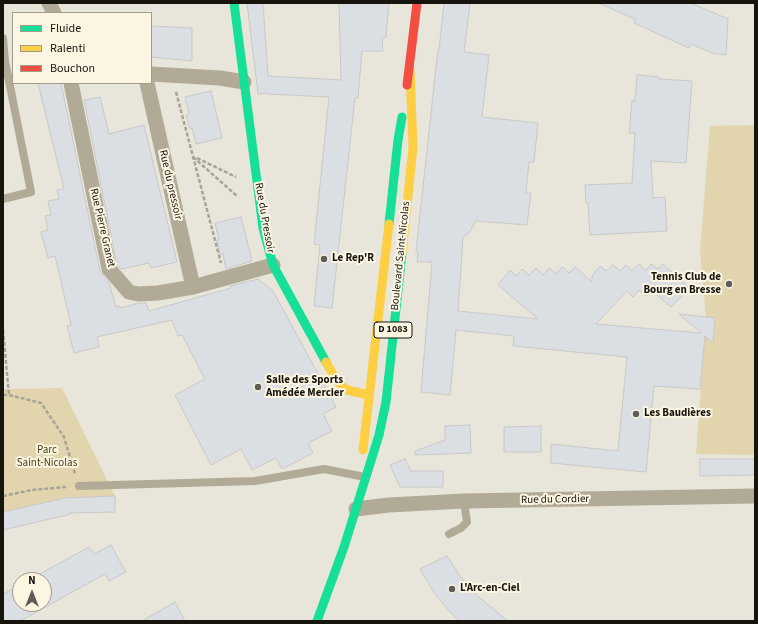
<!DOCTYPE html>
<meta charset="utf-8">
<style>
body{margin:0}
#map{position:relative;width:758px;height:624px;overflow:hidden;background:#e8e5db;font-family:"Source Sans 3",sans-serif}
canvas{display:block}
.frame{position:absolute;inset:0;border:4px solid #17140e;pointer-events:none}
.legend{position:absolute;left:12px;top:12px;width:140px;height:72px;box-sizing:border-box;background:#fbf5e2;border:1px solid #a09b8d;margin:0;padding:5px 7px;list-style:none;font-size:12px;color:#17140e}
.legend li{display:flex;align-items:center;gap:8px;height:20px}
.legend b{width:20px;border:1px solid #a09b8d}
.north{position:absolute;left:12px;top:572px;width:40px;height:40px;box-sizing:border-box;background:#fbf5e2;border:1px solid #a09b8d;border-radius:50%;rotate:0deg;font-size:11px;font-weight:700;line-height:16px;text-align:center;color:#17140e}
.north::after{content:'';display:block;margin:auto;width:14px;height:18px;background:#605d56;clip-path:polygon(50% 0,100% 100%,50% 72%,0 100%)}
</style>
<div id="map">
<canvas width="758" height="624"></canvas>
<div class="frame"></div>
<ul class="legend">
<li><b style="height:5px;background:#16e098"></b>Fluide</li>
<li><b style="height:5px;background:#ffcf43"></b>Ralenti</li>
<li><b style="height:5px;background:#f24e42"></b>Bouchon</li>
</ul>
<div class="north">N</div>
</div>
<script>
const context = document.querySelector('canvas').getContext('2d');
context.lineJoin = 'round';
function fillPath(path, color) {
  context.fillStyle = color;
  context.fill(path, 'evenodd');
}
function poly(rows) {
  const path = new Path2D();
  for (const r of rows) {
    path.moveTo(r[0], r[1]);
    for (let i = 2; i < r.length; i += 2) path.lineTo(r[i], r[i + 1]);
  }
  return path;
}
function trace(path, color, width, dash) {
  context.strokeStyle = color;
  context.lineWidth = width;
  context.lineCap = dash ? 'butt' : 'round';
  context.setLineDash(dash || []);
  context.stroke(path);
}
function write(font, color, halo, rows, align = 'center') {
  context.font = font + ' "Source Sans 3",sans-serif';
  context.lineWidth = 4;
  context.setLineDash([]);
  context.textBaseline = 'middle';
  context.strokeStyle = halo;
  context.fillStyle = color;
  for (const [text, x, y, turn = 0] of rows) {
    context.save();
    context.translate(x, y);
    context.rotate((+turn || 0) * Math.PI / 180);
    context.textAlign = isNaN(turn) ? turn : align;
    if (halo) context.strokeText(text, 0, 0);
    context.fillText(text, 0, 0);
    context.restore();
  }
}
const green = poly([
 [755,125,755,455,696,454,706,317,700,251,710,126],
 [62,388,115,496,3,512,3,389]
]);
const building = poly([
 [247,3,263,3,268,76,341,80,339,3,389,3,386,37,382,38,383,51,362,51,358,98,355,98,332,308,314,306,320,245,314,244,329,97,267,94,267,93,258,94,247,3],
 [444,3,470,3,464,52,489,55,482,117,538,123,534,162,529,162,526,193,531,193,527,225,476,221,469,233,463,237,458,311,538,319,498,285,510,270,516,276,522,269,529,275,536,268,543,275,549,268,556,274,562,267,569,273,575,267,592,282,592,276,600,266,606,271,613,265,620,271,626,265,632,271,639,264,646,270,651,264,658,269,663,264,689,288,671,307,651,290,646,296,639,290,633,297,627,291,596,324,701,333,679,314,715,318,713,343,705,336,700,389,654,386,646,472,551,463,551,444,618,451,627,357,513,346,514,336,456,330,450,395,421,392,432,262,417,262,418,251,416,251,438,49,439,50,444,3],
 [598,3,691,3,728,19,726,55,712,53,691,44,689,48,634,23,635,19,598,3],
 [151,26,192,28,192,61,151,57,151,26],
 [637,75,659,77,659,79,692,81,686,163,651,161,653,198,665,197,667,231,590,235,588,203,586,203,585,185,632,183,635,133,629,133,632,101,635,101,637,75],
 [38,83,61,83,100,271,109,283,116,307,120,306,120,308,139,303,146,303,149,311,231,288,230,286,258,279,273,291,336,407,323,414,332,431,308,443,313,453,282,469,276,458,252,470,241,449,211,465,175,395,205,379,182,335,178,336,172,320,97,337,99,347,74,353,67,326,71,325,55,256,48,258,41,232,48,230,45,216,51,215,48,201,59,199,57,190,64,189,38,83],
 [211,91,222,138,196,144,192,128,190,129,186,115,189,114,185,97,211,91],
 [100,97,109,134,144,125,177,262,151,268,149,263,121,269,117,265,84,100,100,97],
 [241,217,252,261,226,269,223,254,220,254,217,240,219,239,215,223,241,217],
 [470,425,471,453,415,455,415,451,445,440,445,426,470,425],
 [541,426,541,452,504,452,504,427,541,426],
 [405,459,411,471,443,471,443,487,400,487,390,465,405,459],
 [700,459,755,459,755,475,700,476,700,459],
 [115,496,115,512,70,513,71,514,3,530,3,512,65,498,115,496],
 [111,545,126,572,109,581,105,574,20,621,3,621,3,594,20,585,20,604,44,604,44,580,29,580,89,547,94,554,111,545],
 [447,556,460,576,475,594,508,621,459,621,451,613,435,594,420,569,447,556],
 [175,602,185,621,142,621,175,602]
]);
const path = poly([
 [176,92,221,263],
 [193,157,237,196],
 [197,158,236,177],
 [3,330,9,395],
 [3,395,9,395,41,403,64,437,75,474],
 [3,496,32,490,66,487]
]);
const lane = poly([
 [3,38,5,61,31,192,3,199],
 [79,486,255,481,324,469,360,476],
 [449,534,461,528,467,522,464,501]
]);
const street = poly([
 [49,3,54,13],
 [151,74,220,78,244,82],
 [71,83,109,269,129,292,138,294,158,293,193,287,273,265],
 [147,83,193,287],
 [356,509,389,505,464,501,755,496]
]);
const fast = poly([
 [234,3,263,228,273,265,326,362],
 [389,224,398,140,402,117],
 [317,621,344,547,379,435,386,402,402,253]
]);
const slow = poly([
 [402,253,413,147,410,70],
 [326,362,336,380,347,390,369,395],
 [363,450,389,224]
]);
const jam = poly([
 [407,85,417,3]
]);
const markers = [
 [324,259,4,"#605d56"],
 [729,284,4,"#605d56"],
 [258,387,4,"#605d56"],
 [636,414,4,"#605d56"],
 [452,589,4,"#605d56"]
];
const shields = [
 [393,330,38]
];
const shieldNames = [
 ["D 1083",393,330]
];
const streetNames = [
 ["Rue du pressoir",170,185,77],
 ["Rue du Pressoir",264,218,80],
 ["Rue Pierre Granet",102,228,77],
 ["Boulevard Saint-Nicolas",401,256,-84],
 ["Rue du Cordier",555,500,-1]
];
const poiNames = [
 ["Le Rep'R",332,259],
 ["Tennis Club de",721,278,"right"],
 ["Bourg en Bresse",721,291,"right"],
 ["Salle des Sports",266,381],
 ["Amédée Mercier",266,394],
 ["Les Baudières",644,414],
 ["L'Arc-en-Ciel",460,589]
];
const parkNames = [
 ["Parc",47,451],
 ["Saint-Nicolas",47,464]
];
fillPath(green, '#e2d5ae');
fillPath(building, '#dbdee3');
trace(building, '#c8c8c7', 1);
trace(path, '#a8a497', 2.5, [4, 2]);
trace(lane, '#b0aa96', 8);
trace(street, '#b0aa96', 15);
trace(fast, '#16e098', 9);
trace(slow, '#ffcf43', 9);
trace(jam, '#f24e42', 9);
for (const [x, y, r, color] of markers) {
  const dot = new Path2D();
  dot.arc(x, y, r, 0, 2 * Math.PI);
  context.fillStyle = color;
  context.fill(dot);
  trace(dot, '#fbf5e2', 1.5);
}
for (const [x, y, w] of shields) {
  const box = new Path2D();
  box.roundRect(x - w / 2, y - 8, w, 16, 3);
  context.fillStyle = '#fbf5e2';
  context.fill(box);
  trace(box, '#17140e', 1);
}
write('bold 10px', '#17140e', null, shieldNames);
write('11px', '#17140e', '#fbf5e2', streetNames);
write('bold 11px', '#17140e', '#fbf5e2', poiNames, 'left');
write('11px', '#4d4119', '#fbf5e2', parkNames);
</script>
